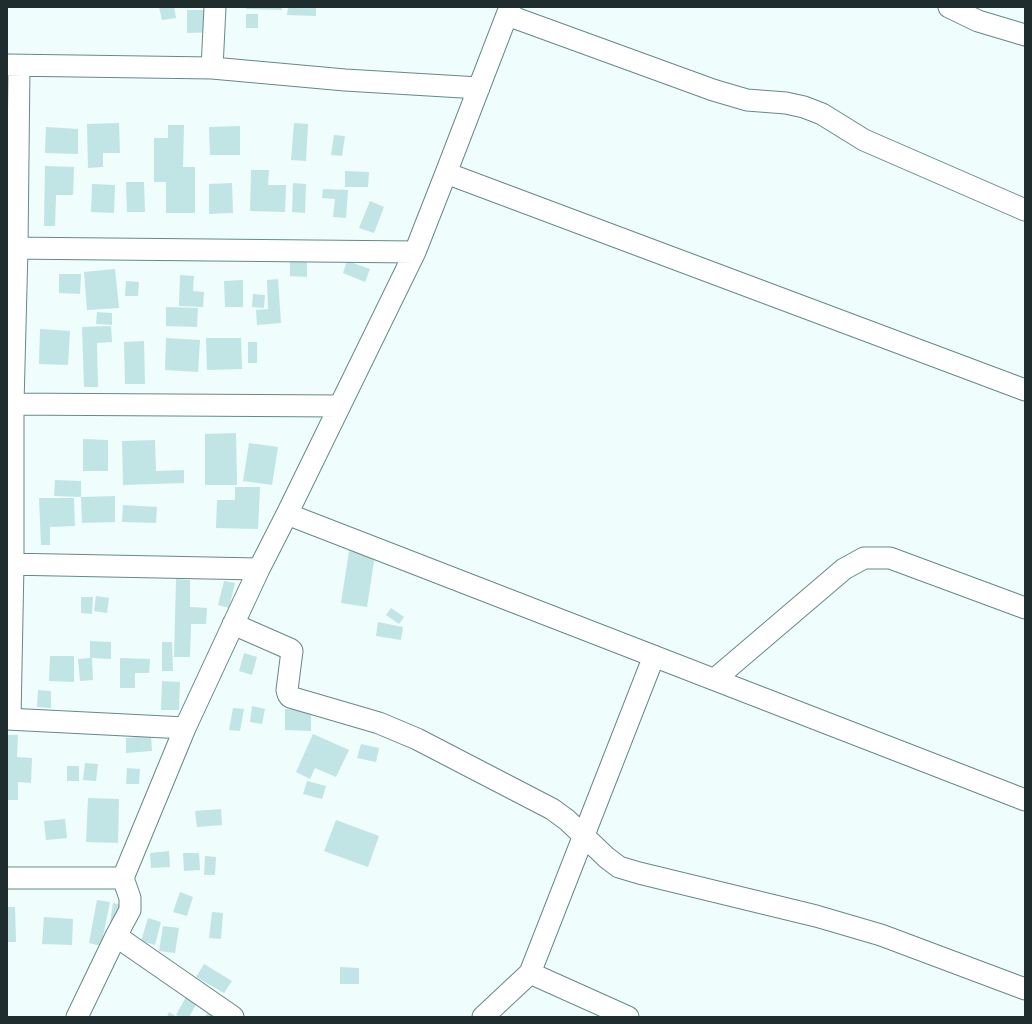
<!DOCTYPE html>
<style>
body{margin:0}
#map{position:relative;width:1032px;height:1024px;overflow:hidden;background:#effdfd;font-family:"Golos Text",sans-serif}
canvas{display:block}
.frame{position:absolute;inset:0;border:8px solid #202d2e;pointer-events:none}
</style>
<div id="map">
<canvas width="1032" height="1024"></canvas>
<div class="frame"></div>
</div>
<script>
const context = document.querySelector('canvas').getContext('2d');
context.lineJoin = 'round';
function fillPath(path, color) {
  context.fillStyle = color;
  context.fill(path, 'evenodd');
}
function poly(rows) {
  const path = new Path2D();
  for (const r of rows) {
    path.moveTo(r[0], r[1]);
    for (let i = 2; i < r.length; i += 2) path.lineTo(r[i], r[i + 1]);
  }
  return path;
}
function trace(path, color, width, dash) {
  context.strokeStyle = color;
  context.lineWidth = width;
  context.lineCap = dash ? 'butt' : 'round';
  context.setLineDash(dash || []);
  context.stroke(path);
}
const building = poly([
 [159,7,174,7,176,18,162,20],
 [246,7,282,7,282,10,246,9],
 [288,7,316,7,316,16,287,15],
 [187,10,214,10,215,32,187,33],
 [246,14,258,14,258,28,246,28],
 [119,123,120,153,103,153,103,167,88,168,87,124],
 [294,123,308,124,306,161,291,160],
 [168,125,184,125,183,167,195,167,195,213,166,213,166,182,154,182,154,138,168,138],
 [240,126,240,155,210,155,209,127],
 [46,127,78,129,78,154,45,153],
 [334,135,345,136,342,156,331,155],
 [45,166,74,167,73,195,56,195,55,226,44,226],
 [251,170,269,170,268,185,286,185,285,212,250,211],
 [345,171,369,172,368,187,345,187],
 [126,182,144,182,145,212,127,212],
 [232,183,233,213,209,214,209,184],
 [293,183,306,184,305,213,292,212],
 [92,184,115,185,114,213,91,212],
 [323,189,348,190,346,218,333,217,335,199,322,198],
 [370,201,384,207,374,233,359,228],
 [290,261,307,261,307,277,290,276],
 [347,261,370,269,365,282,343,273],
 [115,269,119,308,87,310,84,272],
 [59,274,81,274,80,294,59,293],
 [180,275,194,276,193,291,204,292,203,307,179,306],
 [278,279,281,323,257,325,256,310,268,309,267,280],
 [243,280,243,307,225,307,224,281],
 [126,281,139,282,138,296,125,296],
 [253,294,265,295,264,308,252,307],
 [166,307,198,308,197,327,166,326],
 [97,312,112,313,112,325,96,324],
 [111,326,112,342,97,343,98,387,84,387,82,327],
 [40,329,70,331,68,365,39,364],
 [166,338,200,340,198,372,165,370],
 [206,338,241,338,242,369,207,370],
 [144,341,145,384,125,384,124,342],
 [248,342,257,342,257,363,248,363],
 [236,433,237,485,205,485,205,434],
 [83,439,108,440,108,471,83,471],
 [155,440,156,471,184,470,184,483,123,485,122,441],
 [249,443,278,447,272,485,243,481],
 [55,480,81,481,81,497,54,496],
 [235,487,260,487,258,529,216,528,217,500,235,500],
 [115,496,115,522,82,523,81,497],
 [39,498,74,498,75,526,50,527,50,545,41,545],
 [123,505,157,507,156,523,122,522],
 [349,551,375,555,367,607,341,603],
 [176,579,190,580,190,607,207,608,206,624,191,624,190,657,174,657],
 [224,581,235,583,229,608,218,605],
 [96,596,109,598,107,613,94,611],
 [81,597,93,597,92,614,81,613],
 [391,608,404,617,399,624,386,615],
 [378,622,403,627,401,640,376,636],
 [90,641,111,642,111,659,92,658,93,680,80,681,78,659,90,658],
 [162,642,172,642,173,671,162,671],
 [244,653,257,657,252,675,239,671],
 [50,656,74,656,74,682,49,681],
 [120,658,150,659,149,673,135,673,135,688,120,688],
 [162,681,180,682,179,710,161,710],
 [38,690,51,691,51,708,37,707],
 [252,706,265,709,262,724,250,722],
 [233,708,244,709,240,731,229,730],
 [285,709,311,709,311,731,285,730],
 [313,734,349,750,336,777,315,768,310,779,296,772],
 [7,735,18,735,17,757,32,758,31,783,18,782,18,800,7,800],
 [151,736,152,751,126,753,126,738],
 [361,744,379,748,376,762,357,758],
 [85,763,98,764,96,781,83,780],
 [67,766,79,766,79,781,67,781],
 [127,768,140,769,139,784,126,784],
 [307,781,326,786,322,799,303,794],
 [88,798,119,799,118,843,86,842],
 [221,809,222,825,197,827,195,811],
 [65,819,67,838,46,840,44,821],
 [336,820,379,836,368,867,324,851],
 [169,851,170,867,151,868,150,853],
 [183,853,199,853,200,870,184,871],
 [205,856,216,857,215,875,204,875],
 [180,892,193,897,187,916,173,912],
 [97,900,110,902,101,946,89,943],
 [113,903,124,905,122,925,110,923],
 [7,907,15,907,16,942,7,942],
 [212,912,223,913,221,939,209,938],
 [44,917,73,919,72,945,42,944],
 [148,918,161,922,155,945,141,941],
 [163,926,179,928,175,953,159,951],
 [204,964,232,981,224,993,196,977],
 [340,967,359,968,359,984,340,984],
 [187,995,198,1001,189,1017,180,1017,176,1015],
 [211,1008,224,1017,205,1017],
 [169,1012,177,1017,167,1017]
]);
const street = poly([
 [949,7,978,21,1025,35],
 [507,15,713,90,747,100,786,103,804,107,822,114,864,140,1025,210],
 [7,65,212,68,345,80,479,88],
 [212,68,215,7],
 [446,173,1025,390],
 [7,248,415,252],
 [7,404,340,406],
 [287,514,1025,800],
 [7,564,259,569],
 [233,624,290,649,292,651,287,690,288,694,290,697,379,723,417,739,552,809,567,820,607,858,619,867,639,873,816,916,881,935,1025,989],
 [715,679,844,569,864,558,890,558,1025,608],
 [7,719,185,728],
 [10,719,13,564,13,404,17,248,19,66],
 [7,878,123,878],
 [116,936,233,1017],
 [530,973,628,1017],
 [77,1017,116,936,130,910,130,898,123,878,185,728,259,569,287,514,415,252,446,173,510,7],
 [483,1017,530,973,654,656]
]);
fillPath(building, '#c1e4e5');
trace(street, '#678889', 23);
trace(street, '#fff', 21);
</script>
